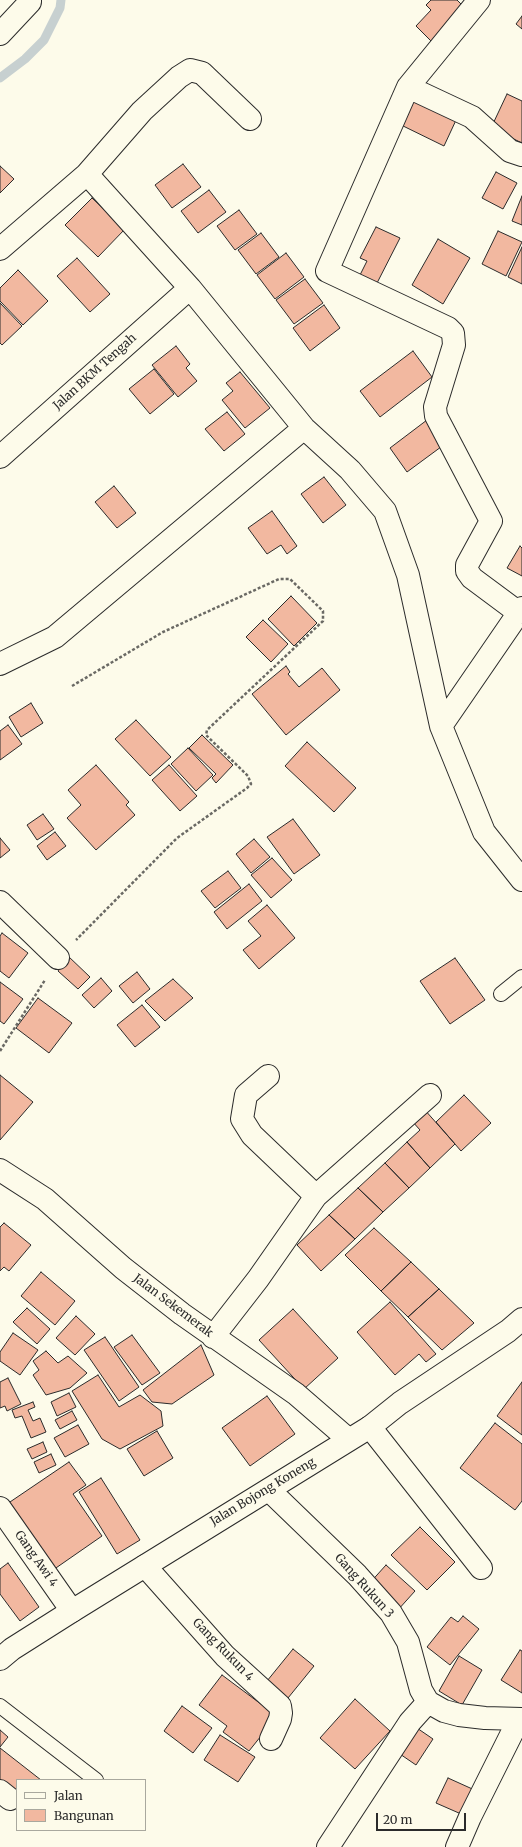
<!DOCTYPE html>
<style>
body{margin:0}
#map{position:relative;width:522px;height:1847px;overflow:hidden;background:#fdfbea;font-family:Merriweather,serif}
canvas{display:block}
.legend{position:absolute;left:16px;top:1779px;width:130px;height:52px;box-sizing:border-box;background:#fdfbea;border:1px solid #a9a89e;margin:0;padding:5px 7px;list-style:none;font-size:12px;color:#2b2b2b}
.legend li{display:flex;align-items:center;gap:8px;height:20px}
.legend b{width:20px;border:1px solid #a9a89e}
.scale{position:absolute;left:376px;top:1813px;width:90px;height:18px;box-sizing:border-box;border:2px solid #2b2b2b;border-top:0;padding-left:5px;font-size:12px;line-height:14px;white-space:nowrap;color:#2b2b2b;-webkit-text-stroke:3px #fdfbea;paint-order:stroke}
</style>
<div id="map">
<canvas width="522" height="1847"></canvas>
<ul class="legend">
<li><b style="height:5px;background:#fdfbea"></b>Jalan</li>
<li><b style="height:11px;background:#f2b8a0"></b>Bangunan</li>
</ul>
<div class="scale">20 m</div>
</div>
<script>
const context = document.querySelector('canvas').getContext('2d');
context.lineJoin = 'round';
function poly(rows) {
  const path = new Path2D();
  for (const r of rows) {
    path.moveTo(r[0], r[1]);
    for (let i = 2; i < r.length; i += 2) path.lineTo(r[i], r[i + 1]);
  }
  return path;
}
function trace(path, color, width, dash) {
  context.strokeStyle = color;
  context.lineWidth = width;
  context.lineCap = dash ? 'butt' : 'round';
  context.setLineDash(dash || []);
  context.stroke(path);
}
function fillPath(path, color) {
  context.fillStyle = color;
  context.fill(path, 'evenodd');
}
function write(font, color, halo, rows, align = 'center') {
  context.font = font + ' Merriweather,serif';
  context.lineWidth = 3;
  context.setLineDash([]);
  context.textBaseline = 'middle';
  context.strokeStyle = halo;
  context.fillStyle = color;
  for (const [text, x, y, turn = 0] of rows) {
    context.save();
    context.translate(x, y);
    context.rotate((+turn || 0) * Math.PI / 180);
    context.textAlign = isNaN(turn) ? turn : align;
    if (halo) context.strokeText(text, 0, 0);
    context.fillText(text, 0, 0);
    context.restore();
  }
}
const stream = poly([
 [0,78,25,59,44,40,60,8,61,0]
]);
const building = poly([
 [431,0,457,0,468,11,434,44,416,26,431,10,426,5,431,0],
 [522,16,522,29,516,24,522,16],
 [507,94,522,101,522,143,491,128,507,94],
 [410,96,457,118,444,146,397,123,410,96],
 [183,164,201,187,172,208,155,185,183,164],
 [0,166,14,179,0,193,0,166],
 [496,172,517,183,503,209,482,198,496,172],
 [209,190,226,212,198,233,181,211,209,190],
 [522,196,522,225,512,221,522,196],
 [92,198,125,229,98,257,65,225,92,198],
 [239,210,257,234,235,250,217,226,239,210],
 [376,227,400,238,375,287,358,279,367,261,360,258,376,227],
 [498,231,522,242,506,276,482,264,498,231],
 [261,233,279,257,256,274,238,250,261,233],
 [438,239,470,258,443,304,412,285,438,239],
 [522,247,522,284,508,277,522,247],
 [286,253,304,277,275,299,257,275,286,253],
 [77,258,110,294,90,312,57,276,77,258],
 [18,270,48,301,23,325,0,301,0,288,18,270],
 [305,279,323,303,294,324,276,300,305,279],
 [0,303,22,326,2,345,0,343,0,303],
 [324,305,340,328,310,351,293,328,324,305],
 [176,346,190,364,186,368,197,381,178,397,152,365,176,346],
 [413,351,432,377,380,417,360,391,413,351],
 [154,369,174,394,150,414,129,389,154,369],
 [240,372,270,408,245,428,222,400,233,391,226,383,240,372],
 [227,412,245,434,224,451,205,429,227,412],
 [427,420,445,444,407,472,390,448,427,420],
 [324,477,346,505,323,523,301,494,324,477],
 [114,486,136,513,117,528,95,502,114,486],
 [272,511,297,546,287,554,281,545,267,554,248,528,272,511],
 [520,546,522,548,522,576,507,568,520,546],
 [291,596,317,623,294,646,268,619,291,596],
 [263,620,288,644,271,662,246,637,263,620],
 [286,666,290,672,288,674,299,687,322,668,340,690,286,735,252,694,286,666],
 [31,703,43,723,21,737,9,717,31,703],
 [136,720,171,757,150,776,115,739,136,720],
 [8,725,22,744,0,760,0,731,8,725],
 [202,735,233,765,216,783,212,778,216,774,189,748,202,735],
 [307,742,356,788,334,812,285,766,307,742],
 [188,748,213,775,196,791,171,764,188,748],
 [96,765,129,802,126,805,135,815,96,850,67,818,81,805,68,790,96,765],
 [169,765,197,796,180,811,152,780,169,765],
 [43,814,54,829,37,840,27,825,43,814],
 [293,819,320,855,294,874,267,837,293,819],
 [55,832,66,846,47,860,37,846,55,832],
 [0,838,10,850,0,858,0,838],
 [254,839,270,857,251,873,236,854,254,839],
 [272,858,292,880,271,898,251,875,272,858],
 [228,871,241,888,215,908,201,891,228,871],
 [249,884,262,901,227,929,214,912,249,884],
 [267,905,295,938,259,969,243,950,261,936,248,921,267,905],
 [2,933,28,953,9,978,0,971,0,936,2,933],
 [68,956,90,977,78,989,58,971,68,956],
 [455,958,485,1000,450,1024,420,981,455,958],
 [137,972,150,989,133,1003,119,986,137,972],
 [101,978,112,991,94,1008,82,995,101,978],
 [173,979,193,998,165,1021,145,1001,173,979],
 [0,982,23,999,4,1024,0,1021,0,982],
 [38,998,72,1023,49,1053,16,1028,38,998],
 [142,1005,160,1027,135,1047,117,1025,142,1005],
 [0,1075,33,1102,0,1140,0,1075],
 [464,1095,491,1123,461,1151,436,1122,464,1095],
 [424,1109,455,1144,430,1168,407,1142,420,1130,412,1121,424,1109],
 [407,1142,430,1168,409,1188,385,1163,407,1142],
 [385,1163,409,1188,383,1212,358,1188,385,1163],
 [358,1188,383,1212,355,1239,329,1215,358,1188],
 [329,1215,355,1239,321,1271,297,1245,329,1215],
 [4,1223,31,1245,9,1271,4,1267,0,1271,0,1227,4,1223],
 [374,1228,411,1262,381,1291,345,1255,374,1228],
 [411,1262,439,1289,408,1317,381,1291,411,1262],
 [41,1272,75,1301,55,1325,21,1296,41,1272],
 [439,1289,474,1323,442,1350,408,1317,439,1289],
 [390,1302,436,1354,426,1362,419,1354,395,1375,357,1332,390,1302],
 [27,1308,50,1329,37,1344,13,1322,27,1308],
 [293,1309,338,1358,304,1389,259,1340,293,1309],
 [76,1316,95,1334,75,1355,56,1338,76,1316],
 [13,1333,38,1350,20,1375,0,1361,0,1352,13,1333],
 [132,1335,160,1373,142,1385,114,1347,132,1335],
 [105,1337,139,1387,119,1401,84,1350,105,1337],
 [201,1345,214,1375,172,1404,152,1402,143,1390,201,1345],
 [46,1351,58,1363,68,1356,87,1373,70,1388,46,1395,33,1375,39,1370,33,1361,46,1351],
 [98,1375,119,1407,140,1395,161,1411,163,1426,120,1449,102,1439,72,1391,98,1375],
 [8,1378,21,1404,7,1411,5,1406,0,1408,0,1382,8,1378],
 [522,1382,522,1435,497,1416,522,1382],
 [69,1393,76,1407,57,1416,51,1402,69,1393],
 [267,1396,295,1434,250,1466,222,1428,267,1396],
 [33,1402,35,1407,28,1410,33,1421,40,1418,46,1432,31,1438,22,1416,15,1418,12,1410,33,1402],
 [72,1411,77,1420,60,1429,55,1420,72,1411],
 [495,1423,522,1444,522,1501,515,1510,460,1468,495,1423],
 [78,1425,89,1444,65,1457,54,1438,78,1425],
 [157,1431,173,1458,144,1476,127,1449,157,1431],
 [43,1442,47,1452,32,1459,27,1449,43,1442],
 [51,1454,56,1465,39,1473,34,1462,51,1454],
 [69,1462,86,1485,73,1494,102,1536,53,1570,7,1504,69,1462],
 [101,1478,140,1540,117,1554,79,1492,101,1478],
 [420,1527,455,1562,427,1590,391,1555,420,1527],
 [8,1563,39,1607,20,1621,0,1594,0,1569,8,1563],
 [386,1565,415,1591,397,1611,368,1585,386,1565],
 [463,1616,479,1629,450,1665,427,1647,451,1617,458,1622,463,1616],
 [293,1649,314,1666,288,1698,267,1681,293,1649],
 [520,1650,522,1651,522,1693,501,1680,520,1650],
 [459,1656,482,1670,462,1705,439,1691,459,1656],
 [222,1675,277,1716,249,1751,223,1732,227,1726,199,1705,222,1675],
 [355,1699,390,1731,355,1769,320,1738,355,1699],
 [182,1706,212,1728,193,1753,164,1731,182,1706],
 [414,1726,433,1739,416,1765,397,1752,414,1726],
 [0,1730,8,1737,0,1747,0,1730],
 [220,1735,255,1757,238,1782,204,1760,220,1735],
 [0,1748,41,1780,17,1780,17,1803,0,1789,0,1748],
 [448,1778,479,1792,468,1817,436,1803,448,1778]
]);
const path = poly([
 [72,686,163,632,279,579,290,579,323,611,323,621,207,730,206,735,248,776,251,784,247,788,177,838,76,940],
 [0,1051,45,980]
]);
const lane = poly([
 [501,994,522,977],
 [0,1706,96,1780]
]);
const street = poly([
 [479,0,408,87,327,271,448,328,453,333,454,345,435,407,436,416,491,521,467,565,467,571,472,578,519,613],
 [0,34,30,2,30,0],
 [408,87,472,117,510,151,522,155],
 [87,174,190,288,304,428,350,470,385,511,408,575,441,726,484,832,522,880],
 [0,249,87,174,142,111,179,77,190,70,202,73,250,119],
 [0,457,190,288],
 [0,664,55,637,304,428],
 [441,726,522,608],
 [0,902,58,958],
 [268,1076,246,1095,242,1119,252,1135,316,1196],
 [0,1170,45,1199,123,1268,182,1314,296,1394,348,1439],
 [213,1337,258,1279,316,1196,430,1095],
 [370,1427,481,1568],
 [269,1490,357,1575,391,1613,408,1642,421,1690,428,1702],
 [0,1508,72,1611],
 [145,1566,225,1656,280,1706,281,1713,280,1719,271,1739],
 [0,1791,10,1799],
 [328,1847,410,1722,428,1702,444,1711,459,1715,485,1718,522,1719],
 [457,1847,470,1817,512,1733,521,1719]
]);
const secondary = poly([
 [0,1659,12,1649,72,1611,370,1427,400,1403,508,1331,522,1319]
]);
const streetNames = [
 ["Jalan BKM Tengah",95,372,-42],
 ["Jalan Sekemerak",173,1306,37],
 ["Jalan Bojong Koneng",263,1492,-31],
 ["Gang Awi 4",36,1559,55],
 ["Gang Rukun 3",364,1586,48],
 ["Gang Rukun 4",223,1650,46]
];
trace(stream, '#c7d0d0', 9);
fillPath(building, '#f2b8a0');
trace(building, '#2b2b2b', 1);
trace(lane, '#2b2b2b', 16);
trace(street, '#2b2b2b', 24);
trace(secondary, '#2b2b2b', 24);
trace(path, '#6a6964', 2.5, [3, 2]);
trace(lane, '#fdfbea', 14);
trace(street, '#fdfbea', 22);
trace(secondary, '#fdfbea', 22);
write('12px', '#2b2b2b', '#fdfbea', streetNames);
</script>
